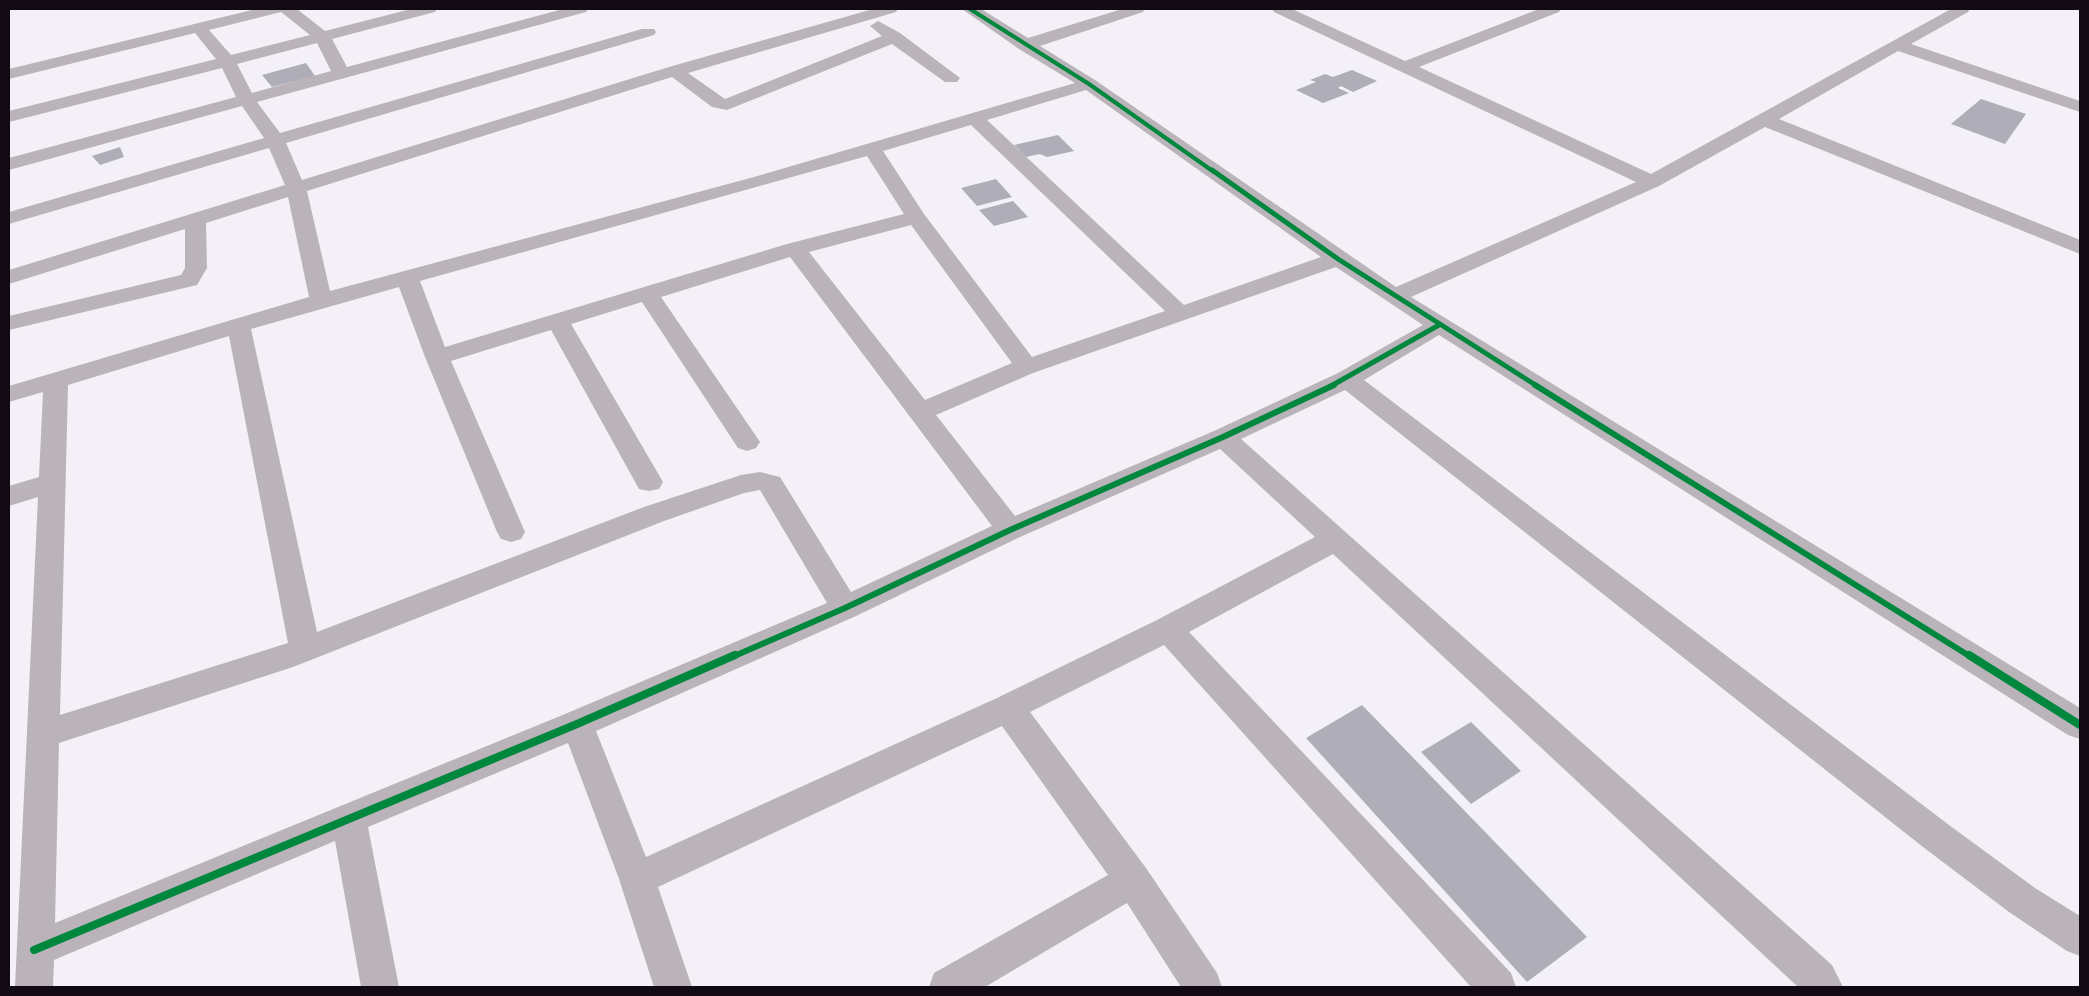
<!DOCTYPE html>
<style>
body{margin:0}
#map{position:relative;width:2089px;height:996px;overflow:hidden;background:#f4f0f7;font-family:"Asap Condensed",sans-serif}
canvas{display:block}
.frame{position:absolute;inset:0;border:10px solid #110a15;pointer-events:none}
</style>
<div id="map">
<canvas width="2089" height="996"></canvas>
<div class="frame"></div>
</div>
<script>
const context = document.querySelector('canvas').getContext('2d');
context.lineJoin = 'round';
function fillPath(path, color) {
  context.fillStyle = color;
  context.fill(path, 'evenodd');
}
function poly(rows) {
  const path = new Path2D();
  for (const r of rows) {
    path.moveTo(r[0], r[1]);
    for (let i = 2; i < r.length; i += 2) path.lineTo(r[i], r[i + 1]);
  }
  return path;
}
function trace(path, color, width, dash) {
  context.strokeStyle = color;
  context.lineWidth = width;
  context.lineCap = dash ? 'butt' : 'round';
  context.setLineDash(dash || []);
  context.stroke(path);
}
const building = poly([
 [306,63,315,76,272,87,262,75],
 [1352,70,1377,81,1353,92,1341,86,1338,88,1349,93,1323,103,1296,90,1316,82,1310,80,1325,74,1333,77],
 [1981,99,2026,114,2005,144,1951,124],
 [1058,135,1074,151,1047,157,1040,154,1026,157,1014,145],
 [120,147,124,157,100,165,92,156],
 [996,179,1012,197,977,206,961,188],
 [1013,201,1028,217,994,226,979,210],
 [1362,705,1587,937,1527,982,1306,738],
 [1471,722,1521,771,1471,804,1421,752]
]);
const street = poly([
 [256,9,297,9,325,31,411,9,437,9,435,12,332,39,347,67,563,9,588,9,586,12,257,102,280,133,642,29,654,29,656,32,654,35,286,143,302,180,669,67,873,9,898,9,896,12,688,73,725,99,882,36,870,26,878,21,900,33,960,78,957,82,945,82,892,44,727,110,712,107,672,77,307,191,330,291,754,177,1075,83,1019,49,962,9,981,9,1028,38,1122,9,1145,9,1143,12,1040,46,1095,80,1396,287,1636,182,1274,12,1272,9,1292,9,1405,61,1539,9,1561,9,1559,12,1419,67,1651,174,1951,9,1970,9,1968,12,1911,44,2080,101,2080,112,1898,51,1779,119,2080,240,2080,254,1765,127,1659,186,1411,297,2080,708,2080,739,2068,735,1439,335,1364,380,1949,825,2035,888,2080,916,2080,956,2067,951,2009,912,1923,847,1345,390,1241,439,1832,965,1843,987,1798,987,1333,554,1189,632,1511,973,1516,987,1471,987,1164,645,1030,712,1146,868,1217,973,1222,987,1181,987,1127,903,985,987,929,987,934,973,1108,875,1002,726,658,887,692,987,654,987,619,879,568,743,368,827,399,987,361,987,335,841,54,960,53,987,15,987,38,497,9,506,9,486,39,477,43,392,9,402,9,386,309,297,288,197,206,223,207,268,197,285,9,330,9,316,181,275,185,268,185,229,9,284,9,270,285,185,269,148,9,224,9,212,264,138,242,106,9,170,9,158,236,97,222,68,9,122,9,111,216,59,195,33,9,79,9,69,256,9],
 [281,12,310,35,231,55,209,30,281,12],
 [317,43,331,71,252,93,237,64,317,43],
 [1086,90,1321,257,1184,305,987,120,1086,90],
 [971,125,1165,311,1032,357,924,214,883,151,971,125],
 [867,156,904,214,787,244,445,347,420,281,867,156],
 [911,225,1012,363,925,400,809,252,911,225],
 [790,257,992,526,851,592,780,477,760,472,741,475,644,507,317,632,251,329,399,287,425,357,497,532,501,539,511,542,521,539,525,532,451,361,551,330,639,489,649,491,659,489,663,482,571,324,642,302,738,448,747,451,756,448,760,442,756,436,661,297,790,257],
 [1336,267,1423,325,1338,373,1214,431,1015,516,936,415,1033,373,1336,267],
 [229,336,288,643,60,715,68,385,229,336],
 [1220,449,1315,537,1157,620,997,698,646,857,596,731,856,616,1020,537,1220,449],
 [760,490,827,603,565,714,55,923,59,743,293,667,664,521,744,493,760,490]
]);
const cyclewayFar3 = poly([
 [970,9,1089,84,1214,172]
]);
const cyclewayFar2 = poly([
 [1212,170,1338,259,1537,386],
 [1331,386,1439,325]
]);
const cyclewayFar1 = poly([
 [1535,385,1971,657],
 [732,657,845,608,1010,530,1223,437,1334,385]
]);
const cycleway = poly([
 [1969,655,2080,725],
 [34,950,577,724,735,655]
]);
fillPath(building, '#afadb7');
fillPath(street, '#bbb3ba');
trace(cyclewayFar3, '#00873e', 4);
trace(cyclewayFar2, '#00873e', 5);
trace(cyclewayFar1, '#00873e', 6);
trace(cycleway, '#00873e', 8);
</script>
